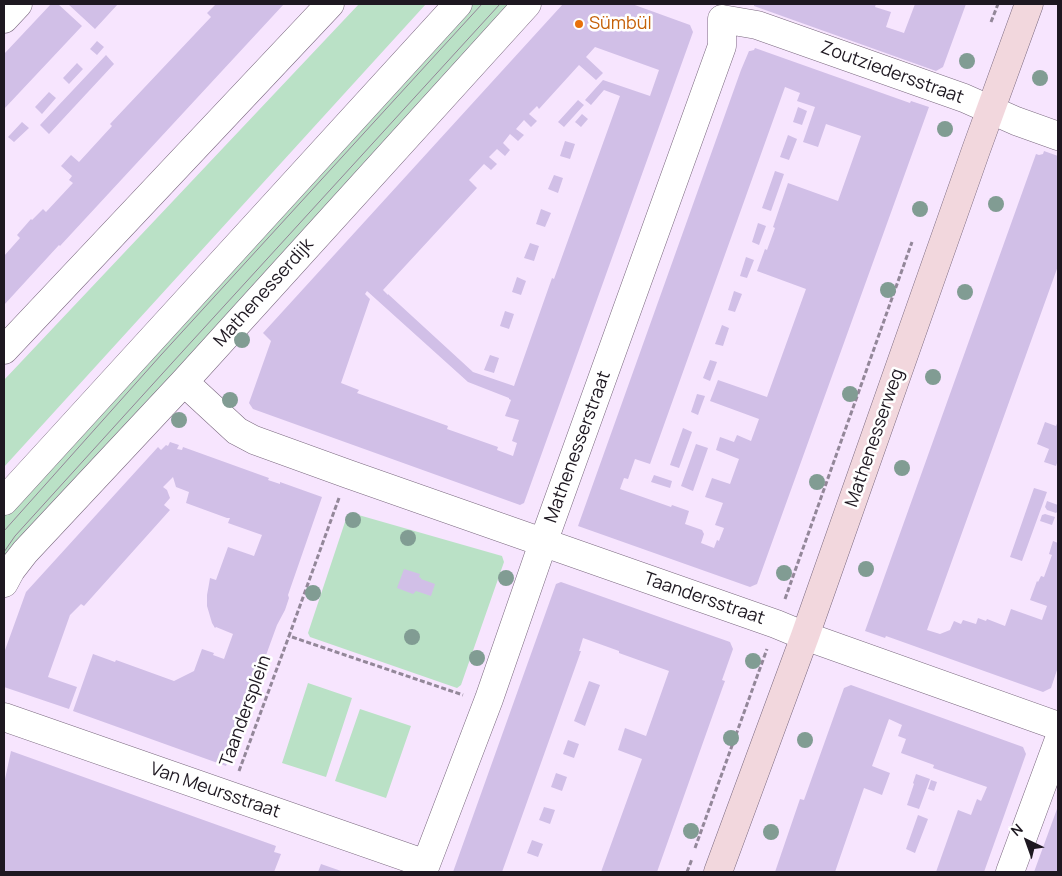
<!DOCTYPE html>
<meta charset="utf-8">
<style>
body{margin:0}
#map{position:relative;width:1062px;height:876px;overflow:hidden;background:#f7e5fe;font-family:Manrope,sans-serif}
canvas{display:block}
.frame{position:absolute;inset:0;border:5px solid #1e1821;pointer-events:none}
.north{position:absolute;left:1002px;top:816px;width:50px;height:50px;-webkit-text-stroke:4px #fff;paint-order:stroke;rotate:318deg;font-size:14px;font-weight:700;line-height:20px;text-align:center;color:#1e1821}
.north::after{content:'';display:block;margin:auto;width:18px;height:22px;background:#1e1821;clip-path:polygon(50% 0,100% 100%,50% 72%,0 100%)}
</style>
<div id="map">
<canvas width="1062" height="876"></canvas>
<div class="frame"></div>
<div class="north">N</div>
</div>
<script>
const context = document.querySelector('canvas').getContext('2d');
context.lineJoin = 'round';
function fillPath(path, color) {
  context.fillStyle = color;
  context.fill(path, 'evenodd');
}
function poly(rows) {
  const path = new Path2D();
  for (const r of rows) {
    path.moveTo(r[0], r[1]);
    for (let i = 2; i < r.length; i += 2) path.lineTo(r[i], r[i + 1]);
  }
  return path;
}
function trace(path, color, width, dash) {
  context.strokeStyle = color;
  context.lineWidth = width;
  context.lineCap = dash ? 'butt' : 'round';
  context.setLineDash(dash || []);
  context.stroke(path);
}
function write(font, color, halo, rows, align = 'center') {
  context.font = font + ' Manrope,sans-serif';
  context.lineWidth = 5;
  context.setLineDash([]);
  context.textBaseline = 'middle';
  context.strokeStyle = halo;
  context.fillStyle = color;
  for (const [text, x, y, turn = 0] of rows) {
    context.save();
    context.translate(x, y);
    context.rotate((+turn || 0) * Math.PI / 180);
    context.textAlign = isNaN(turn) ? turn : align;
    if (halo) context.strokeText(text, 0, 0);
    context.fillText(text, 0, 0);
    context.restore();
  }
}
const green = poly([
 [359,4,426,4,4,467,4,380],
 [468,4,515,4,4,567,4,513],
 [355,514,502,556,504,562,461,685,457,688,310,637,308,633,345,522],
 [308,683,352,698,326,777,282,763],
 [360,709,411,726,386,798,335,781]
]);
const building = poly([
 [51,4,58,4,82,26,4,109,4,54],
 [68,4,118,4,95,29],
 [216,4,284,4,60,246,59,245,4,305,4,256,20,238,17,235,31,219,32,220,43,209,46,212,73,183,69,180,72,176,61,166,71,155,79,162,112,126,110,124,211,17,207,13],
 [563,4,632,4,690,25,693,32,524,503,520,505,253,409,249,403,271,341,263,333],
 [595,47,659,70,650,96,603,80,585,100,591,105,604,90,620,96,554,279,552,278,514,386,473,372,388,294,388,295,383,290,477,188,469,180,484,164,491,170,497,164,489,157,497,149,505,156,510,150,503,143,510,134,518,141,524,135,516,129,524,120,531,127,537,121,529,114,537,106,539,109,579,65,596,80,603,73,586,57],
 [367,291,468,382,509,398,509,399,511,400,505,416,519,420,512,441,517,443,513,456,497,450,498,447,447,429,448,426,357,393,359,390,341,383,370,299,365,294],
 [754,4,876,4,875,7,891,12,886,27,904,33,915,4,966,4,943,67,936,71,754,6],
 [97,41,104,47,97,55,90,49],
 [755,48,910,103,911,101,929,107,757,584,750,587,578,526,741,70,749,51,750,51,754,50],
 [785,87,800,93,797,101,815,107,803,142,818,147,826,124,861,136,838,201,788,183,773,227,775,228,767,250,765,249,757,271,806,289,767,397,718,380,710,401,759,419,751,441,737,435,734,442,720,437,716,450,739,459,730,484,712,478,705,497,723,503,715,525,724,528,719,541,717,540,714,548,701,543,704,534,702,530,685,524,689,511,672,505,671,507,620,489,624,478,628,479,635,459,650,464],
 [106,55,114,64,49,134,40,125],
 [77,63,83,69,69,84,63,78],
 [49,92,56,98,42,114,35,107],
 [578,100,584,105,564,127,558,122],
 [798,107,807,111,802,125,793,122],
 [582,114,588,119,581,127,575,122],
 [22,122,29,128,14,142,8,137],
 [788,135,797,139,789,160,780,157],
 [565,141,575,144,570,159,560,156],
 [1044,151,1058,156,1058,266,927,630,940,634,950,630,954,621,961,624,963,620,976,624,978,618,986,621,987,619,1005,626,1011,609,1042,620,1047,606,1030,600,1037,581,1038,582,1041,576,1044,577,1052,555,1049,554,1053,541,1058,543,1058,667,1051,688,1043,692,886,636,885,638,865,631,1036,154,1039,155,1043,154],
 [775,171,784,174,771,211,762,208],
 [554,175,563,178,558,193,548,189],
 [541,209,551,213,545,227,536,224],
 [758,223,766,226,759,245,752,242],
 [530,243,539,246,534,261,524,258],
 [746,257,754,260,747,278,740,276],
 [517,277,526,281,521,295,512,292],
 [734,291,742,294,735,312,728,310],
 [505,311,514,314,509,329,500,326],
 [722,325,729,328,723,346,715,344],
 [490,355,499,358,494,373,484,370],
 [710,360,717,362,710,381,703,378],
 [697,394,705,396,698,415,691,412],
 [1058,421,1058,460,1056,466,1044,462,1049,449,1037,444,1045,422,1056,426],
 [683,428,692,432,679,468,670,465],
 [170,442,179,445,177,449,182,450,183,447,269,478,268,480,280,484,280,482,322,497,288,595,289,598,285,610,277,625,245,713,239,711,235,720,242,723,226,766,73,711,93,654,115,662,116,660,174,681,194,671,202,649,214,653,213,655,224,659,233,634,216,627,215,628,212,623,207,606,207,595,209,584,210,578,216,580,228,547,254,556,262,535,228,523,230,518,227,518,186,503,189,492,176,487,173,477,163,487,167,490,170,498,164,505,170,510,84,606,81,604,70,615,48,677,77,687,69,709,4,687,4,653,26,592,158,447,161,450,166,445,168,446],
 [696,444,708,448,693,491,681,486],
 [654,475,672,481,670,488,651,482],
 [1034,488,1047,492,1022,561,1010,557],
 [1047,501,1058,505,1058,513,1057,512,1056,513,1047,510,1045,507],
 [1045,514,1055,517,1052,525,1040,521,1042,515],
 [404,569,420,574,419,577,421,578,421,579,435,584,431,596,416,591,413,594,397,588],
 [561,582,730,642,733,649,722,680,725,681,722,689,657,872,601,872,642,759,618,750,625,728,646,736,669,671,619,653,619,651,583,638,579,651,581,651,502,872,453,872,556,584],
 [589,681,600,685,585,726,574,721],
 [851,685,1023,747,1026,754,984,872,936,872,958,810,971,815,977,799,981,801,987,787,933,768,934,765,901,753,906,739,898,736,902,725,889,719,872,766,890,773,882,795,864,788,835,872,775,872,800,799,804,800,844,688],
 [568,740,579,744,574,758,563,754],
 [11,751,276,846,274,852,281,854,274,872,4,872,4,784],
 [556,773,567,777,562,791,551,787],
 [916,774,930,779,919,809,907,805,914,784,913,783],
 [931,780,937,782,934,791,928,789],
 [544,807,555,810,550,824,539,820],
 [1057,809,1058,809,1058,872,1034,872],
 [918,815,928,819,915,853,906,849],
 [532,840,543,844,538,857,527,853],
 [321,864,344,872,318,872]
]);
const path = poly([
 [991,22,998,4],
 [339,498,289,636,463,695],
 [785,599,912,242],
 [239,771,289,636],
 [695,848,767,649],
 [687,872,692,859]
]);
const street = poly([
 [4,19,18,4],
 [722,19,757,25,964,98,1016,121,1058,136],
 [4,350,330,4],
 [184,382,237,431,254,440,348,474,776,624,805,636,1058,726],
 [4,501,458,4],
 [4,583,11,570,25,552,184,382,527,4],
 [4,717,426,864],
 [423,872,489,699,543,543,722,46,722,19],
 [1010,872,1058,742]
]);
const secondary = poly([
 [718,872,805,636,976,150,1029,4]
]);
const tram = poly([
 [4,531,161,355,482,4],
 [4,552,15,536,172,363,500,4]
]);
const trees = [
 [967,61],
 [1040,78],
 [945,129],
 [996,204],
 [920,209],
 [888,290],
 [965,292],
 [242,340],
 [933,377],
 [850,394],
 [230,400],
 [179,420],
 [902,468],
 [817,482],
 [353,520],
 [408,538],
 [866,569],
 [784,573],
 [506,578],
 [313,593],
 [412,637],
 [477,658],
 [753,661],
 [731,738],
 [805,740],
 [691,831],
 [771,832]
];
const markers = [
 [579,24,5,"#e8710a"]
];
const foodNames = [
 ["Sümbül",589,24]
];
const streetNames = [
 ["Zoutziedersstraat",892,73,20],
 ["Mathenesserdijk",264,293,-48],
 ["Mathenesserweg",875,438,-71],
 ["Mathenesserstraat",578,447,-70],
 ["Taandersstraat",704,599,19],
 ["Taandersplein",246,711,-70],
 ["Van Meursstraat",215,791,19]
];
fillPath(green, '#bae1c6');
fillPath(building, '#d1bfe7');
trace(street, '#7a697f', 29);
trace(secondary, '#7a697f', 29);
trace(path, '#938799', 3, [5, 2.5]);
trace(street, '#fff', 28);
trace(secondary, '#f2d7dd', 28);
trace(tram, '#938698', 1);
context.fillStyle = '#819c93';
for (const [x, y] of trees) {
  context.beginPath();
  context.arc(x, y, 8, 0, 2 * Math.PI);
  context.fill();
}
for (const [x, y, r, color] of markers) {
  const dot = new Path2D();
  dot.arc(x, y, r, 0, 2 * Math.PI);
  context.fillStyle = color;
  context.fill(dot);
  trace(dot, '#fff', 2);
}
write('18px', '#c56008', '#fff', foodNames, 'left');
write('18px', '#1e1821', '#fff', streetNames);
</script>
